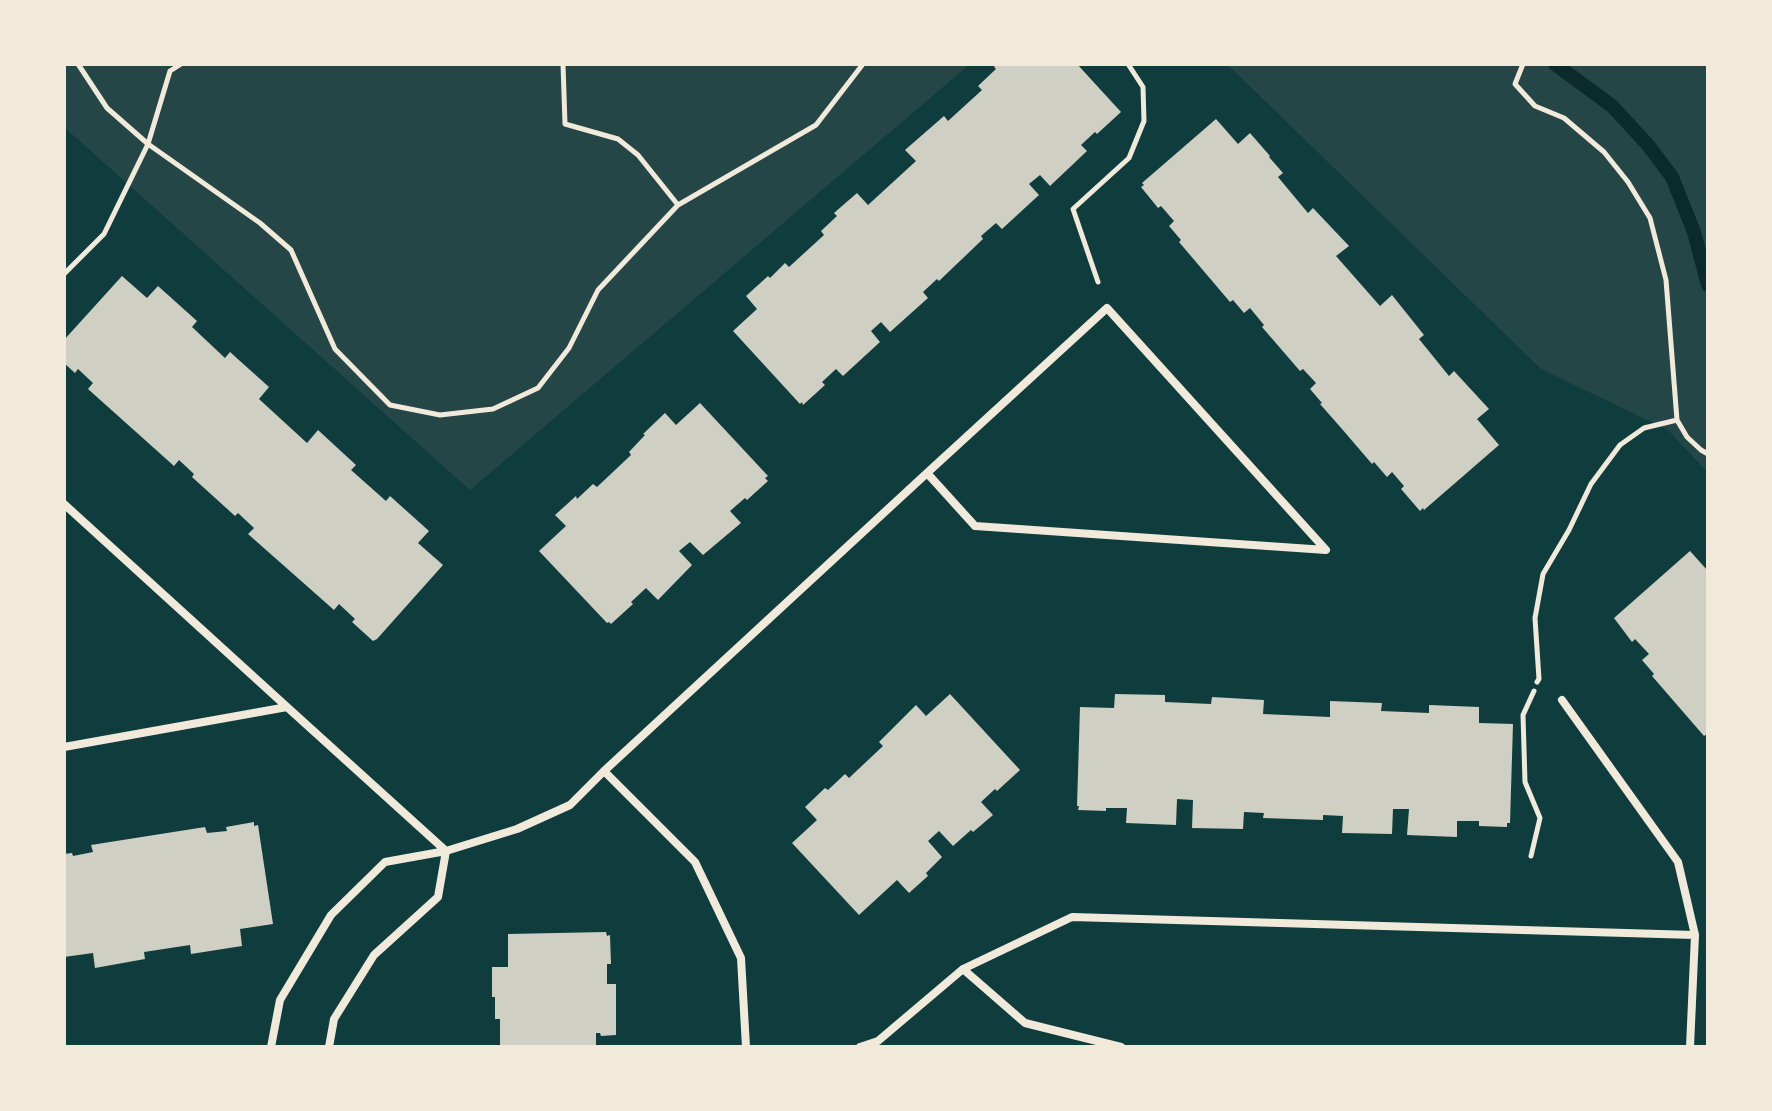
<!DOCTYPE html>
<style>
body{margin:0}
#map{position:relative;width:1772px;height:1111px;overflow:hidden;background:#0f3d3e;font-family:"IBM Plex Sans",sans-serif}
canvas{display:block}
.frame{position:absolute;inset:0;border:66px solid #f1e9da;pointer-events:none}
</style>
<div id="map">
<canvas width="1772" height="1111"></canvas>
<div class="frame"></div>
</div>
<script>
const context = document.querySelector('canvas').getContext('2d');
context.lineJoin = 'round';
function fillPath(path, color) {
  context.fillStyle = color;
  context.fill(path, 'evenodd');
}
function poly(rows) {
  const path = new Path2D();
  for (const r of rows) {
    path.moveTo(r[0], r[1]);
    for (let i = 2; i < r.length; i += 2) path.lineTo(r[i], r[i + 1]);
  }
  return path;
}
function trace(path, color, width, dash) {
  context.strokeStyle = color;
  context.lineWidth = width;
  context.lineCap = dash ? 'butt' : 'round';
  context.setLineDash(dash || []);
  context.stroke(path);
}
const green = poly([
 [64,64,970,64,470,490,64,127],
 [1227,64,1708,64,1708,473,1668,430,1541,369]
]);
const stream = poly([
 [1555,64,1612,106,1648,145,1672,177,1694,232,1708,285]
]);
const building = poly([
 [997,64,1077,64,1121,112,1097,134,1095,132,1081,145,1087,151,1050,186,1040,175,1029,184,1039,195,1002,229,996,223,981,236,983,239,939,281,937,279,923,292,928,298,890,332,881,322,871,331,880,342,843,376,836,369,822,382,825,385,803,405,802,402,800,404,733,331,757,309,746,296,768,276,770,278,785,263,789,267,824,235,821,231,837,216,834,213,857,193,868,205,916,161,905,150,944,116,948,121,982,90,978,86,996,69,994,67],
 [1216,119,1238,144,1250,133,1270,156,1269,157,1283,173,1278,177,1308,213,1313,208,1349,246,1336,256,1380,306,1392,295,1424,335,1419,339,1449,376,1454,371,1489,409,1477,419,1499,445,1424,510,1423,508,1420,511,1401,489,1404,486,1392,472,1387,477,1374,462,1372,464,1342,429,1320,404,1322,403,1310,389,1316,383,1303,369,1300,371,1262,327,1264,325,1250,308,1244,313,1233,300,1230,302,1179,242,1181,240,1169,226,1174,221,1161,206,1158,208,1141,187,1144,185,1142,183],
 [122,276,147,298,158,286,197,321,192,327,225,358,230,352,269,387,259,399,307,443,318,430,356,465,351,470,386,501,390,496,429,531,418,543,443,565,377,639,373,641,352,622,355,619,339,604,334,610,248,534,254,528,238,513,235,516,192,477,194,474,179,460,174,466,88,389,93,383,78,369,75,373,64,363,64,340],
 [700,403,768,476,765,478,768,481,747,500,745,498,730,511,741,523,703,555,690,542,679,551,692,565,658,600,646,588,631,602,633,604,611,624,609,622,607,623,539,551,566,526,555,515,576,496,577,499,593,484,597,487,631,455,629,452,645,435,643,434,665,413,676,425],
 [1690,551,1708,571,1708,736,1707,734,1704,736,1652,676,1654,674,1642,660,1649,654,1635,639,1632,642,1614,618],
 [950,694,1020,770,997,791,995,789,981,802,993,815,973,832,971,830,953,846,939,831,928,841,942,857,926,873,928,876,909,893,897,880,859,915,792,843,817,820,805,807,825,788,828,790,845,774,849,778,883,746,879,742,916,705,926,716],
 [1115,694,1165,695,1165,702,1211,704,1212,697,1264,700,1263,714,1330,717,1330,701,1382,703,1381,711,1429,713,1429,705,1479,707,1479,723,1513,724,1510,823,1507,823,1507,827,1479,826,1479,821,1457,821,1457,837,1407,835,1409,809,1393,809,1392,834,1342,833,1343,816,1323,815,1323,820,1263,818,1264,813,1244,812,1243,829,1192,828,1193,800,1177,799,1176,825,1126,823,1127,808,1106,808,1106,811,1078,810,1079,806,1077,806,1080,707,1114,708],
 [254,822,254,826,258,825,273,924,240,929,242,946,191,954,190,945,144,952,145,959,95,968,93,953,64,957,64,854,72,853,73,856,93,852,91,845,205,827,207,833,227,831,226,827],
 [606,932,607,936,610,935,611,964,607,964,607,984,616,984,616,1035,601,1036,600,1033,596,1033,596,1047,500,1047,500,1019,495,1019,495,997,492,997,492,967,508,967,508,934]
]);
const path = poly([
 [78,64,107,108,148,144,260,223,291,250,335,349,390,405,440,415,493,409,538,388,569,348,598,290,678,205,816,125,863,64],
 [563,64,565,124,618,139,638,155,678,205],
 [1523,64,1515,84,1535,106,1564,118,1604,152,1628,182,1650,218,1666,280,1677,420,1687,437,1701,450,1708,454],
 [64,274,104,234,148,144,170,71,181,64],
 [1098,282,1073,209,1129,158,1144,121,1143,87,1128,64],
 [1537,682,1539,679,1535,618,1543,574,1569,530,1591,484,1620,445,1644,428,1677,420],
 [1531,856,1540,818,1525,782,1523,715,1534,691]
]);
const minor = poly([
 [64,504,287,707],
 [1562,700,1678,862,1695,935,1690,1047],
 [64,747,287,707,446,851],
 [604,771,695,862,741,958,746,1047],
 [963,969,1025,1023,1121,1047],
 [271,1047,280,1000,331,915,385,862,446,851,517,829,570,805,604,771,927,473,1107,308,1326,550,975,526,927,473],
 [329,1047,334,1019,374,955,438,897,446,851],
 [860,1047,878,1041,963,969,1072,917,1695,935]
]);
fillPath(green, '#244646');
trace(stream, '#0a2a2b', 14);
fillPath(building, '#cfcfc3');
trace(path, '#f1e9da', 5);
trace(minor, '#f1e9da', 8);
</script>
